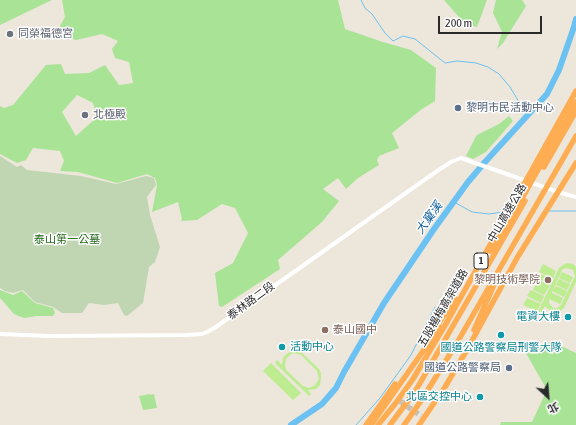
<!DOCTYPE html>
<meta charset="utf-8">
<style>
body{margin:0}
#map{position:relative;width:576px;height:425px;overflow:hidden;background:#ece6db;font-family:"Asap Condensed","Noto Sans TC",sans-serif}
canvas{display:block}
.north{position:absolute;left:528px;top:377px;width:40px;height:40px;-webkit-text-stroke:3px #fff;paint-order:stroke;rotate:154deg;font-size:11px;font-weight:700;line-height:16px;text-align:center;color:#2a2a2a}
.north::after{content:'';display:block;margin:auto;width:14px;height:18px;background:#2a2a2a;clip-path:polygon(50% 0,100% 100%,50% 72%,0 100%)}
.scale{position:absolute;left:438px;top:16px;width:104px;height:18px;box-sizing:border-box;border:2px solid #2a2a2a;border-top:0;padding-left:5px;font-size:12px;line-height:14px;white-space:nowrap;color:#2a2a2a;-webkit-text-stroke:3px #fff;paint-order:stroke}
</style>
<div id="map">
<canvas width="576" height="425"></canvas>
<div class="north">北</div>
<div class="scale">200 m</div>
</div>
<script>
const context = document.querySelector('canvas').getContext('2d');
context.lineJoin = 'round';
function fillPath(path, color) {
  context.fillStyle = color;
  context.fill(path, 'evenodd');
}
function poly(rows) {
  const path = new Path2D();
  for (const r of rows) {
    path.moveTo(r[0], r[1]);
    for (let i = 2; i < r.length; i += 2) path.lineTo(r[i], r[i + 1]);
  }
  return path;
}
function trace(path, color, width, dash) {
  context.strokeStyle = color;
  context.lineWidth = width;
  context.lineCap = dash ? 'butt' : 'round';
  context.setLineDash(dash || []);
  context.stroke(path);
}
function write(font, color, halo, rows, align = 'center') {
  context.font = font + ' "Asap Condensed","Noto Sans TC",sans-serif';
  context.lineWidth = 3;
  context.setLineDash([]);
  context.textBaseline = 'middle';
  context.strokeStyle = halo;
  context.fillStyle = color;
  for (const [text, x, y, turn = 0] of rows) {
    context.save();
    context.translate(x, y);
    context.rotate((+turn || 0) * Math.PI / 180);
    context.textAlign = isNaN(turn) ? turn : align;
    if (halo) context.strokeText(text, 0, 0);
    context.fillText(text, 0, 0);
    context.restore();
  }
}
const green = poly([
 [0,0,52,0,0,25],
 [62,0,338,0,345,29,383,42,411,50,436,68,435,101,422,109,392,133,399,148,379,156,377,160,379,165,358,178,346,189,338,178,323,189,339,201,322,222,278,260,280,269,222,307,219,306,215,273,233,263,248,233,235,208,222,204,197,220,181,221,182,219,178,202,152,212,157,185,155,178,147,174,117,183,78,172,60,171,64,161,60,151,33,148,26,160,17,163,0,154,0,106,4,108,13,105,46,65,61,64,65,74,89,73,105,65,119,85,133,83,129,62,115,58,112,49,118,41,102,34,76,40,55,35,65,17],
 [77,95,93,103,97,117,76,136,62,112],
 [444,0,487,0,477,27,465,24],
 [496,0,522,0,526,6,503,43,497,49,502,32,493,13],
 [509,116,513,121,486,152,473,159,466,156,475,138,477,135,499,124],
 [0,290,13,295,22,291,35,303,53,308,55,313,53,316,37,316,24,318,14,314,0,298],
 [552,342,576,353,576,425,500,425,501,422,532,422,547,390,523,348],
 [150,394,150,395,154,394,157,408,143,410,139,396]
]);
const cemetery = poly([
 [0,156,17,167,21,165,27,170,81,176,116,184,146,176,154,178,156,185,147,197,150,215,160,247,155,262,149,267,143,303,127,316,124,315,118,303,104,305,89,303,82,313,62,313,53,307,35,302,23,290,13,293,5,291,0,288]
]);
const pitch = poly([
 [566,263,573,264,576,267,576,282,564,308,559,312,552,312,545,306,541,313,538,312,559,268],
 [566,268,573,270,575,276,561,305,557,308,553,308,549,303,549,299,560,304,563,298,552,293,552,291,564,297,567,291,556,286,553,290,562,270],
 [543,264,556,271,553,278,539,272],
 [562,272,573,277,570,283,559,278],
 [541,274,552,279,550,284,539,279],
 [559,279,570,284,567,290,556,285],
 [538,280,550,285,544,295,533,290],
 [531,290,544,296,541,303,527,296],
 [527,298,541,304,537,311,523,305],
 [295,351,302,353,319,369,321,373,321,378,320,385,316,389,308,390,311,394,309,396,275,363,277,360,282,365,283,358,285,355,290,352],
 [294,353,301,355,317,371,319,379,315,385,309,388,303,386,286,370,285,365,286,359,291,354],
 [271,363,301,393,293,400,263,371]
]);
const stream = poly([
 [361,0,365,8,372,14,385,33,393,41,403,36,415,39,445,63,457,61,476,63,488,67,499,74,510,87,528,117],
 [454,202,472,212,489,214,503,212],
 [549,211,576,211],
 [356,425,380,398,411,355,435,307]
]);
const river = poly([
 [291,425,322,404,336,388,344,372,384,303,434,229,468,182,485,162,547,94,559,70,574,27,576,19]
]);
const highwayTunnel = poly([
 [400,401,421,416]
]);
const secondary = poly([
 [0,334,48,336,187,335,202,334,207,332,216,327,437,171,451,162,461,158,558,192,576,197]
]);
const highway = poly([
 [544,167,576,111],
 [490,251,525,193,576,102],
 [435,328,456,299],
 [474,330,497,278],
 [366,425,395,384],
 [371,425,440,327],
 [378,425,395,404,413,379,447,322,576,91],
 [390,425,416,390,525,201],
 [404,425,423,398,458,341,576,136],
 [419,425,445,387,468,348,517,258,576,163]
]);
const markers = [
 [10,34,4,"#6b7280"],
 [458,108,4,"#5c6f8a"],
 [85,115,4,"#6b7280"],
 [548,280,4,"#8d6e63"],
 [568,317,4,"#0f9aa8"],
 [325,330,4,"#8d6e63"],
 [501,335,4,"#0f9aa8"],
 [282,347,4,"#0f9aa8"],
 [509,368,4,"#5c6f8a"],
 [480,397,4,"#0f9aa8"]
];
const shields = [
 [481,261,14]
];
const shieldNames = [
 ["1",481,261]
];
const worshipNames = [
 ["同榮福德宮",18,34],
 ["北極殿",93,115]
];
const serviceNames = [
 ["黎明市民活動中心",466,108],
 ["國道公路警察局",501,368,"right"]
];
const streetNames = [
 ["中山高速公路",507,213,-60],
 ["泰林路二段",251,301,-36],
 ["五股楊梅高架道路",443,308,-60]
];
const parkNames = [
 ["泰山第一公墓",67,240]
];
const educationNames = [
 ["黎明技術學院",540,280],
 ["泰山國中",333,330,"left"]
];
const cultureNames = [
 ["電資大樓",560,317],
 ["活動中心",290,347,"left"],
 ["國道公路警察局刑警大隊",501,348,"center"],
 ["北區交控中心",472,397]
];
const waterNames = [
 ["大窠溪",429,218,-54]
];
fillPath(green, '#a9e496');
fillPath(cemetery, '#c0d6b2');
fillPath(pitch, '#bdec91');
trace(stream, '#6bc1f1', 1);
trace(river, '#6bc1f1', 6);
trace(highwayTunnel, '#c5c0b8', 5.5, [5.5, 3]);
trace(secondary, '#fff', 4);
trace(highway, '#ffad53', 5.5);
for (const [x, y, r, color] of markers) {
  const dot = new Path2D();
  dot.arc(x, y, r, 0, 2 * Math.PI);
  context.fillStyle = color;
  context.fill(dot);
  trace(dot, '#fff', 1.5);
}
for (const [x, y, w] of shields) {
  const box = new Path2D();
  box.roundRect(x - w / 2, y - 8, w, 16, 3);
  context.fillStyle = '#fff';
  context.fill(box);
  trace(box, '#2a2a2a', 1);
}
write('bold 10px', '#2a2a2a', null, shieldNames);
write('11px', '#5b616d', '#fff', worshipNames, 'left');
write('11px', '#4e5e75', '#fff', serviceNames, 'left');
write('11px', '#2a2a2a', '#fff', streetNames);
write('11px', '#216818', '#fff', parkNames);
write('11px', '#785e54', '#fff', educationNames, 'right');
write('11px', '#0d838f', '#fff', cultureNames, 'right');
write('italic 12px', '#0a5d9d', '#fff', waterNames);
</script>
